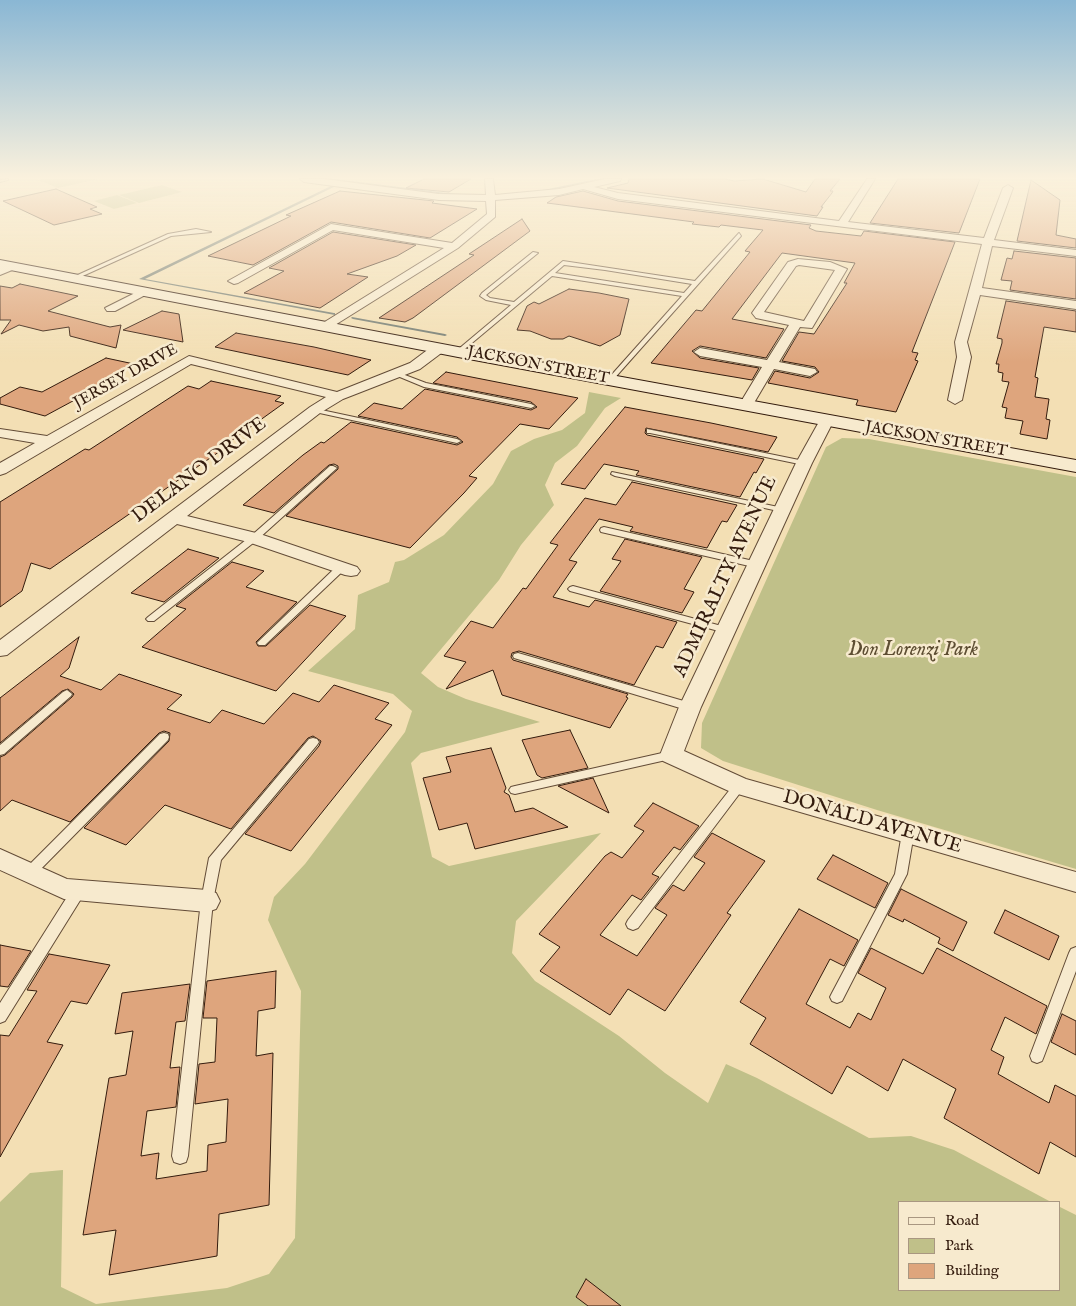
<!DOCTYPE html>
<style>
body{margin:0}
#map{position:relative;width:1076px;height:1306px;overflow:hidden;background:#f3dfb4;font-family:"IM FELL English",serif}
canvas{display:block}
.legend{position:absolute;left:898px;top:1201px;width:162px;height:90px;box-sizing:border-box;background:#f7eace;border:1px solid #a99781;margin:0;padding:6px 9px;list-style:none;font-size:15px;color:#331b0d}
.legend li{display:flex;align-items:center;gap:10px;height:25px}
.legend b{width:25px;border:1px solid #a99781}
</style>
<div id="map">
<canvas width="1076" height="1306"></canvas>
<ul class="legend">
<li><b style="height:6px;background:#f7eace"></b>Road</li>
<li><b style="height:14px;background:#c0c089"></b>Park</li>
<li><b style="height:14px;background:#dea57d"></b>Building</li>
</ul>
</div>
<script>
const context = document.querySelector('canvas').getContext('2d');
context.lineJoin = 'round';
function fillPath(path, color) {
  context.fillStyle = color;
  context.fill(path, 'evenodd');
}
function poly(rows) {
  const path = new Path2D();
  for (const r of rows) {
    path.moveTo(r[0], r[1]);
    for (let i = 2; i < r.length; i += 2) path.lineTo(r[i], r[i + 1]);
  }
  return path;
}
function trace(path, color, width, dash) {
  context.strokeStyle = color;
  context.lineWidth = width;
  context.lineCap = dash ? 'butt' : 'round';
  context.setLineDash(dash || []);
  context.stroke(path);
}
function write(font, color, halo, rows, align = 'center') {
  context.font = font + ' "IM FELL English",serif';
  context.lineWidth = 5;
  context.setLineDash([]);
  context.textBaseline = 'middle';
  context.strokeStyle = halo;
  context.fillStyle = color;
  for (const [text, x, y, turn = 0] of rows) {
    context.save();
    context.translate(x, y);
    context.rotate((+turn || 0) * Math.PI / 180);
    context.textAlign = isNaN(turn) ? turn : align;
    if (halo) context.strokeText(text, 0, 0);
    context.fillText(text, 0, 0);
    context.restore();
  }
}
const green = poly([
 [42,179,99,179,58,188,38,180],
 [162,185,182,192,139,203,119,195],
 [117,195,137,203,114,209,94,201],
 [589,392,621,398,605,408,577,446,555,463,545,485,554,505,521,545,499,580,421,673,438,687,466,699,540,722,421,753,411,763,432,857,449,866,601,833,516,921,512,953,535,981,619,1036,665,1073,708,1103,726,1064,757,1078,869,1138,911,1136,954,1150,1051,1202,900,1202,900,1290,1060,1290,1060,1207,1076,1215,1076,1306,0,1306,0,1202,30,1173,63,1170,61,1287,96,1304,227,1288,269,1274,295,1238,301,991,268,920,274,897,305,864,405,732,412,711,393,694,308,671,355,629,358,595,389,582,395,562,404,560,444,535,493,484,511,451,534,439,562,430,585,413],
 [842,438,869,439,1076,477,1076,869,877,810,723,761,701,748,702,723,826,447]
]);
const stream = poly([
 [328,179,336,179,462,195,460,196,328,179],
 [596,179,602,179,541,192,539,191,596,179],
 [333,185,336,186,145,279,334,313,335,313,335,315,139,279,333,185],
 [352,317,445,334,447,335,445,336,353,319,351,318,352,317]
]);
const building = poly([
 [424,179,471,179,449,192,406,188,424,179],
 [629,179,725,179,734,181,763,179,806,192,815,179,840,179,830,191,833,191,832,193,821,207,823,207,817,216,607,188,628,183,629,179],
 [898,179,980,179,959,233,870,223,898,179],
 [1031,180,1060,200,1056,235,1076,239,1076,248,1017,241,1031,180],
 [56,189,97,207,90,209,102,214,54,225,3,201,56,189],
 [340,191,434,201,432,203,477,209,430,238,331,222,253,265,208,256,291,216,286,215,340,191],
 [583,191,618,201,811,225,809,228,816,231,861,236,864,231,955,242,912,352,918,353,915,360,918,361,896,412,856,405,858,400,768,383,775,371,810,378,819,372,815,367,782,361,799,332,814,334,847,283,844,283,855,263,782,253,732,319,784,329,766,358,700,346,692,351,700,358,759,368,752,380,651,363,696,310,702,311,750,252,745,251,763,230,721,225,719,227,692,224,694,222,547,203,556,197,583,191],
 [522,219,530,231,413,318,405,322,379,318,474,255,469,254,522,219],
 [333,232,416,245,397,256,347,274,368,277,320,308,244,293,284,271,269,268,333,232],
 [1014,251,1076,258,1076,299,1010,290,1012,281,1001,280,1007,258,1012,259,1014,251],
 [20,284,78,296,48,311,110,327,121,325,116,348,70,336,69,327,43,331,19,325,1,334,11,320,0,320,0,286,12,288,20,284],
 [569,289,599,293,629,299,620,335,600,346,569,336,563,339,551,339,530,331,517,330,527,306,534,302,539,304,569,289],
 [1006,301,1076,311,1076,332,1044,327,1035,377,1038,378,1035,397,1049,399,1046,419,1050,420,1047,439,1020,434,1023,421,1005,418,1007,408,1002,407,1009,382,1002,381,1003,373,998,372,999,364,996,364,1002,343,1002,339,997,338,1006,301],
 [162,311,179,314,183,342,123,330,162,311],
 [236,333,314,347,371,360,348,375,215,347,236,333],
 [106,358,134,364,106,380,110,381,45,416,0,404,0,398,20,387,42,392,106,358],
 [446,372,578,398,549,429,520,424,469,476,477,478,464,493,410,548,286,516,338,469,338,466,334,464,329,465,274,513,243,505,303,455,321,442,324,443,351,422,457,445,463,442,457,437,358,416,374,403,402,409,425,389,531,410,537,407,531,402,433,383,446,372],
 [211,381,281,396,275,401,284,403,224,446,226,447,50,569,31,563,22,591,0,607,0,502,85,449,89,450,188,386,199,389,211,381],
 [625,407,711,423,777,437,768,452,646,428,645,433,647,435,764,459,756,473,754,472,740,497,636,475,639,471,604,464,585,489,561,484,625,407],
 [632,482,737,505,727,522,722,521,707,548,630,531,633,527,599,519,569,560,577,562,553,597,589,607,595,600,677,622,663,648,656,646,634,685,519,651,512,653,511,657,513,660,628,694,626,697,628,698,610,728,502,695,493,670,446,689,466,662,444,656,471,621,493,628,523,588,526,589,558,545,550,543,585,498,616,505,632,482],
 [625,539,702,557,684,589,694,592,682,613,600,591,621,561,612,559,625,539],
 [188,549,219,558,164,602,131,593,188,549],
 [232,562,264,571,246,587,297,602,256,642,258,646,266,646,310,605,346,616,276,691,142,647,186,609,176,606,232,562],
 [79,637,69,668,60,676,101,690,119,674,182,695,167,709,210,723,222,710,264,724,293,693,319,702,334,685,389,703,375,719,392,725,291,851,245,834,319,746,321,741,313,736,308,738,231,829,165,805,126,845,84,828,169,741,170,733,164,731,159,733,70,822,12,800,0,811,0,757,5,755,72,697,74,694,68,689,62,691,0,743,0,698,79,637],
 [570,730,588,768,542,778,537,775,522,740,570,730],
 [491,748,506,788,504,792,509,795,515,812,533,808,568,827,475,849,467,823,439,830,423,778,451,772,446,757,491,748],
 [593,778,594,780,609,813,558,786,593,778],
 [653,803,699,826,680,850,674,847,652,874,659,877,641,900,632,895,600,935,637,956,667,915,655,908,673,885,684,891,705,863,694,857,712,833,765,861,727,913,731,915,665,1011,628,989,610,1015,540,971,560,947,539,934,605,856,611,852,622,858,644,831,634,826,653,803],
 [833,855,888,883,875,908,817,879,833,855],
 [901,889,967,922,953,951,938,943,940,938,904,919,903,922,888,915,901,889],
 [799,909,858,940,844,966,830,959,806,1004,850,1028,858,1013,871,1020,886,988,858,973,871,948,923,974,937,948,1047,1006,1036,1034,1005,1017,991,1050,1004,1057,998,1074,1049,1103,1055,1085,1076,1096,1076,1157,1050,1142,1039,1174,944,1118,956,1089,903,1059,888,1091,847,1066,832,1094,750,1044,766,1018,740,1002,799,909],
 [1005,910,1059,936,1049,960,994,933,1005,910],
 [0,945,31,951,8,987,0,986,0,945],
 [49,954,110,965,87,1004,71,1001,47,1042,63,1045,0,1157,0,1035,9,1036,37,991,27,990,49,954],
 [276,971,275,1008,258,1011,256,1056,273,1053,269,1205,219,1214,217,1256,109,1275,116,1230,83,1235,109,1078,126,1075,133,1031,115,1034,122,993,190,984,185,1021,176,1022,170,1068,180,1067,176,1107,147,1111,141,1156,159,1153,156,1179,207,1171,208,1145,226,1142,228,1099,195,1104,199,1064,215,1062,217,1018,203,1018,207,981,276,971],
 [1062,1014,1076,1021,1076,1055,1051,1042,1062,1014],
 [586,1279,621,1306,588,1306,576,1297,586,1279]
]);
const lane = poly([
 [8,179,8,180,0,182,0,180,8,179],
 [196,229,211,232,171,236,76,279,71,278,168,234,196,229],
 [739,233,741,236,612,381,607,380,682,296,552,276,460,353,455,352,511,305,486,300,480,296,482,293,533,252,538,253,486,295,490,298,514,302,563,261,695,281,739,233],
 [564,265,605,270,692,284,684,293,555,273,564,265],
 [397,372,426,383,531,404,535,406,531,408,424,387,395,375,395,373,397,372],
 [312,408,457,439,461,441,457,443,315,412,312,412,312,408],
 [647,429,804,461,808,463,804,465,650,433,647,433,647,429],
 [330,466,333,466,337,468,257,540,154,621,148,621,146,619,148,617,251,536,330,466],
 [612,472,783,508,787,510,783,512,615,476,611,474,612,472],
 [604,527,758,562,762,565,758,568,601,532,600,530,601,528,604,527],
 [341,565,346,568,344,570,265,645,259,645,257,643,259,641,333,570,334,567,341,565],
 [573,586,729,628,731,630,726,633,570,591,568,589,570,587,573,586],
 [518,653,694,704,695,707,690,711,514,658,513,656,514,654,518,653],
 [67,690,72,694,71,696,4,754,0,755,0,745,63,692,67,690],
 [164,733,168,734,169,737,168,740,33,877,29,878,25,877,23,873,25,869,160,734,164,733],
 [313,738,317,739,319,742,317,745,221,860,213,901,188,1156,186,1162,180,1164,174,1162,172,1156,201,901,209,858,309,739,313,738],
 [671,751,675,752,677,755,675,758,515,794,511,793,509,790,511,787,515,786,671,751],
 [739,782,743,783,745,786,743,789,638,928,633,930,628,928,626,924,628,920,735,783,739,782],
 [908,828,912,830,914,833,907,874,842,1001,837,1003,832,1001,830,997,832,993,895,874,902,833,904,830,908,828],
 [79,885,84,886,85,890,84,894,5,1021,0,1023,0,1003,74,886,79,885],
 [1076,947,1076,971,1044,1056,1042,1061,1037,1063,1032,1061,1030,1056,1069,953,1071,949,1076,947]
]);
const street = poly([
 [300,179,324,179,439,194,486,195,485,179,493,179,495,195,559,189,605,179,621,179,620,181,594,187,618,193,839,221,867,179,875,179,848,222,984,238,1003,188,1008,185,1013,188,994,240,1076,250,1076,256,992,246,982,288,1076,301,1076,309,980,295,967,342,971,357,962,400,955,404,948,400,957,357,955,342,982,244,618,199,583,189,559,195,495,200,495,217,458,248,327,330,323,329,321,326,323,323,444,248,333,230,238,283,234,284,228,281,331,224,452,243,487,214,486,201,439,200,304,182,300,179],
 [798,259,830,262,847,269,812,328,800,327,779,362,815,369,817,372,810,376,774,369,751,408,741,408,739,405,762,367,700,356,694,352,700,348,767,360,789,325,756,318,752,313,788,262,798,259],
 [799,265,835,270,804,321,764,312,796,266,799,265],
 [13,263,17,264,18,266,17,268,0,275,0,268,13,263],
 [145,288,151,291,149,293,115,311,107,311,105,308,145,288],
 [439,344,445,348,444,351,420,369,343,399,320,413,187,516,260,534,357,567,360,571,357,575,351,576,345,575,248,542,177,524,7,655,0,656,0,640,310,407,326,397,191,364,6,473,0,475,0,463,35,443,0,437,0,429,47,436,189,356,337,392,410,363,434,345,439,344],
 [827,416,832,417,834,420,812,463,701,707,684,751,746,779,1076,872,1076,892,731,792,663,761,660,755,679,707,796,463,820,420,822,417,827,416],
 [0,849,67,879,207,890,216,893,220,901,216,909,207,912,64,899,0,870,0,849]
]);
const secondary = poly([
 [0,260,458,347,1076,460,1076,472,458,357,0,268,0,260]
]);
const farStreetnames = [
 ["JACKSON STREET",538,366,11],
 ["JERSEY DRIVE",126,377,-29],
 ["JACKSON STREET",936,440,10]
];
const streetNames = [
 ["DELANO DRIVE",200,471,-37],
 ["ADMIRALTY AVENUE",726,577,-65],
 ["DONALD AVENUE",872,823,16]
];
const parkNames = [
 ["Don Lorenzi Park",913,651]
];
fillPath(green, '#c0c089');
fillPath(stream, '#737b72');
fillPath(building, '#dea57d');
trace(building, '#331b0d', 1);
trace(lane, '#634c37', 2);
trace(street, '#634c37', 2);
trace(secondary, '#331b0d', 2);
fillPath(lane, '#f7eace');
fillPath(street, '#f7eace');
fillPath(secondary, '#f7eace');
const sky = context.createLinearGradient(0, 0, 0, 362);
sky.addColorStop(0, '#8ab7d4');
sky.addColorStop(0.49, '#faf1dd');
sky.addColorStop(1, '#faf1dd00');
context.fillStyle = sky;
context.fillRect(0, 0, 1076, 362);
write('16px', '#331b0d', '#f7eace', farStreetnames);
write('20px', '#331b0d', '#f7eace', streetNames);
write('italic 20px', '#5d4d32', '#f7eace', parkNames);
</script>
